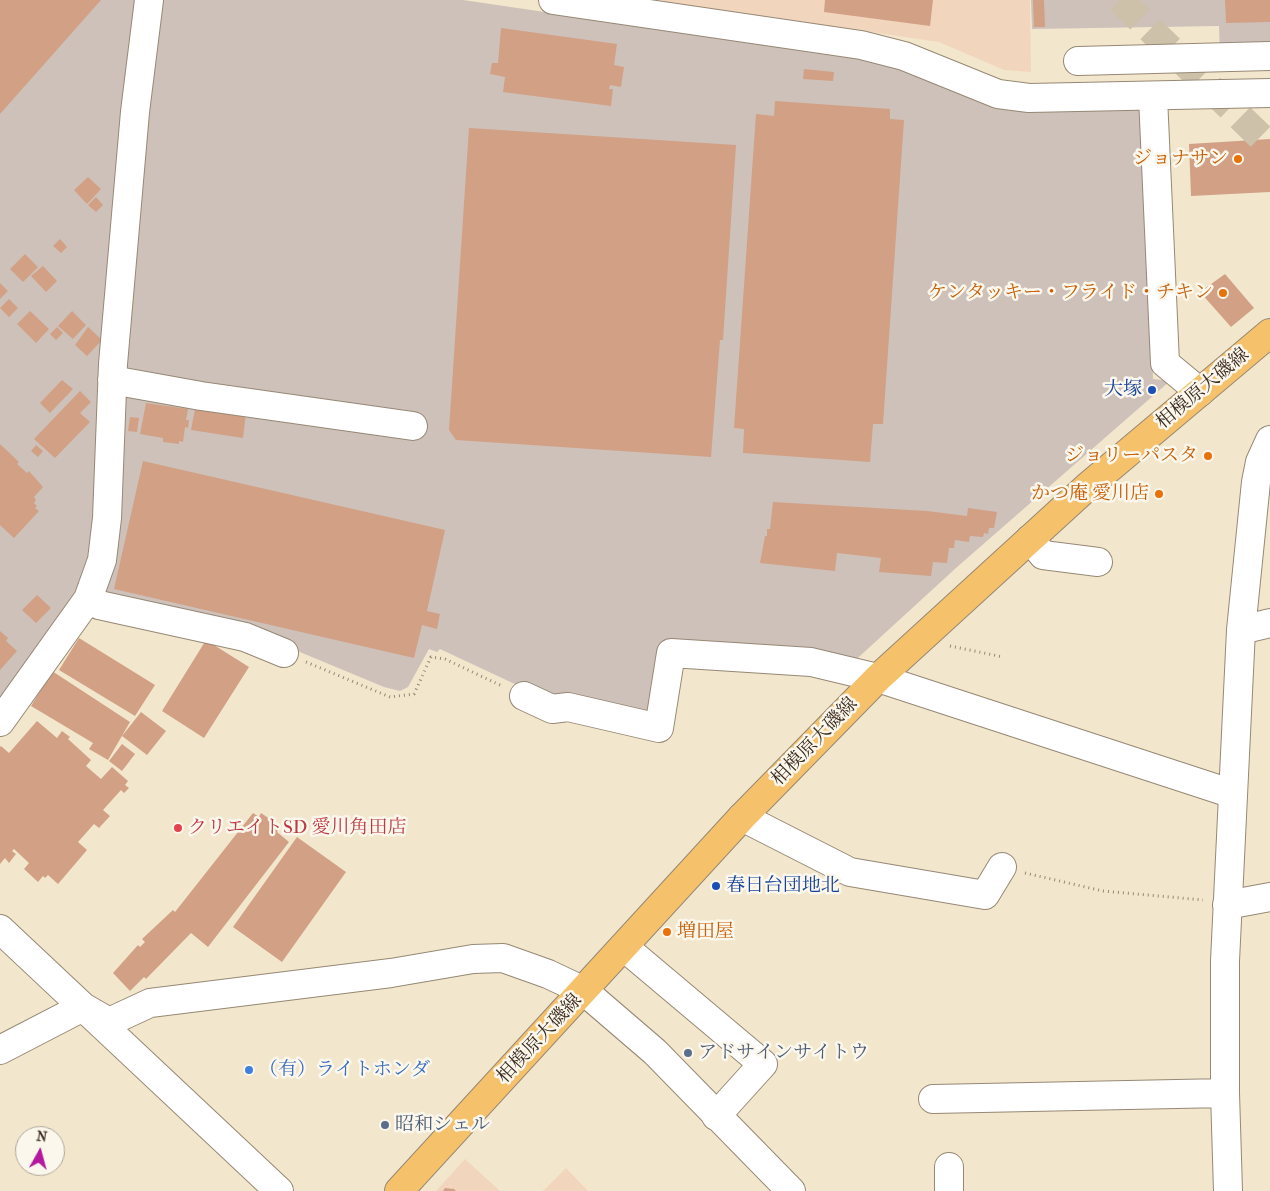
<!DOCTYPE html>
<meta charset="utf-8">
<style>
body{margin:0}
#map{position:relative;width:1270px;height:1191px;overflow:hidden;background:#f2e7cc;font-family:"IM FELL French Canon",serif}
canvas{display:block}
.north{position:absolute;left:15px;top:1126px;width:50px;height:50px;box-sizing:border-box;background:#fbf7ec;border:1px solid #aea59a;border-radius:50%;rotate:7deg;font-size:14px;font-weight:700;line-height:20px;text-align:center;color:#3b2a1e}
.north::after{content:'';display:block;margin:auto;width:18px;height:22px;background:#b5179e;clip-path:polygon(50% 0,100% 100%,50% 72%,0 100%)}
</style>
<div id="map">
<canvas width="1270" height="1191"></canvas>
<div class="north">N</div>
</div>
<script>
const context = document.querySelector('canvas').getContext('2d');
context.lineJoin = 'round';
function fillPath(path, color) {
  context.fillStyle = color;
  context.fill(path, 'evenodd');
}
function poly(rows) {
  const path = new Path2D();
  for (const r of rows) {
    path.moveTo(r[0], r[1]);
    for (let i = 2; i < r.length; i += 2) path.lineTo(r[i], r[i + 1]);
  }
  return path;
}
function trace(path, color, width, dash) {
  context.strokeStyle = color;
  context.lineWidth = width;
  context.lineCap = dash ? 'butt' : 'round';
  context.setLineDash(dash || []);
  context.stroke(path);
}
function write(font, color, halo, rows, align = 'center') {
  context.font = font + ' "IM FELL French Canon","Noto Serif JP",serif';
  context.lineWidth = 5;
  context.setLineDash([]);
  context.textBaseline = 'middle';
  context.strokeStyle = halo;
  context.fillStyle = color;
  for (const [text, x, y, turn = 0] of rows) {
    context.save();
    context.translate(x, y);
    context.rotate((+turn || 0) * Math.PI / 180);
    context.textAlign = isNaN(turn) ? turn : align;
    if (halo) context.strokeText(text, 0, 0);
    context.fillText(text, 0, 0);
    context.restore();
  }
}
const built = poly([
 [651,0,1030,0,1031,72,1004,70,939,42],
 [465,1159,500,1191,436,1191],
 [566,1168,588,1191,543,1191]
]);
const industrial = poly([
 [0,0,139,0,92,550,85,574,69,602,0,702],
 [159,0,463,0,838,55,902,68,996,107,1144,108,1153,379,1170,381,956,568,849,666,668,649,656,723,551,701,440,649,437,652,429,649,408,687,400,691,384,687,247,630,111,600,102,586],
 [1031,0,1270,0,1270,52,1220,54,1219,26,1032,29]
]);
const building = poly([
 [0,0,101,0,0,114],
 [825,0,933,0,930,26,824,12],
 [1033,0,1044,0,1045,27,1034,27],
 [1225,0,1270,0,1270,22,1226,23],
 [501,28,617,44,614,65,624,67,621,87,610,85,609,89,613,89,611,106,503,92,505,77,490,74,492,63,498,63],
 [804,69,834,72,833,81,803,79],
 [775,101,890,109,890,119,904,120,883,424,873,424,870,462,743,453,744,429,734,428,756,114,774,116],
 [469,128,736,145,723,340,720,340,711,457,456,440,449,430],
 [1270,139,1270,192,1191,196,1189,144],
 [88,177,101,189,87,204,74,190],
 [96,197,103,205,96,212,88,205],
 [60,239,67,247,61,253,53,246],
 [25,254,38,267,23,282,10,269],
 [43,266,57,281,46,292,31,276],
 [1225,274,1254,308,1231,327,1200,292],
 [0,283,8,291,0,299],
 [9,299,18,308,9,317,0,308],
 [30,311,49,329,36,343,17,324],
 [72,311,86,325,73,339,58,326],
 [57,327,63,333,56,340,50,334],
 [88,327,102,340,87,356,75,345],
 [62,380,73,389,50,413,40,403],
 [80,391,91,402,80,413,90,422,55,458,34,439],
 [146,403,188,409,186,420,189,420,188,428,185,427,183,442,179,441,179,444,163,442,163,438,140,434],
 [195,409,236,415,237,411,246,412,243,438,191,430],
 [130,417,139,418,137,432,128,431],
 [0,444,19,462,17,464,27,473,29,471,43,487,34,497,36,500,34,503,37,506,35,508,39,511,14,538,0,525],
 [36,445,43,451,38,457,31,451],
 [143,461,445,530,427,611,440,614,437,629,422,625,414,658,114,589],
 [773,502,927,511,967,516,968,508,997,512,994,528,989,528,988,534,984,533,983,537,970,536,969,542,955,540,954,548,949,548,947,563,933,562,931,576,879,572,881,558,837,553,835,571,760,563,765,536,767,536,767,529,770,529],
 [37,595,51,608,36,623,22,610],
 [0,631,8,638,6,641,17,651,0,670],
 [79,638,155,685,135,716,59,670],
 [206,640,249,667,204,738,162,711],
 [52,671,130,722,108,760,89,749,93,743,31,706],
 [141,712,166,731,147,755,122,736],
 [37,721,57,738,62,731,70,737,68,739,91,760,86,766,101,779,112,767,128,781,125,785,129,788,124,793,121,790,103,810,110,816,99,828,94,824,78,842,87,850,58,884,48,875,45,878,43,876,38,882,24,869,29,863,14,849,12,851,16,854,9,863,5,858,0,864,0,747,1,746,9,753],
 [122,744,135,754,122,771,109,761],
 [253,813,259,817,261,813,280,826,277,832,289,842,208,947,191,933,146,979,144,977,130,991,113,973,138,945,140,947,145,942,142,939,173,910,175,912],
 [297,837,346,872,282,962,233,927],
 [445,1188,454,1189,456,1191,443,1191]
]);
const highwayTunnel = poly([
 [1120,0,1270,146]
]);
const path = poly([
 [950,646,1003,657],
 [306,662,390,697,414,694,431,657,445,659,502,686],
 [1025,873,1103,891,1203,900]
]);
const minor = poly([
 [553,0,861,45,904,56,998,94,1029,98,1270,93],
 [1078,61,1270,56],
 [1153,97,1165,363,1200,392],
 [112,380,201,396,413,426],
 [1030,539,1043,555,1098,562],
 [88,599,99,605,245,637,284,653],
 [1241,630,1270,623],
 [524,696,552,709,568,707,659,728,671,653,811,662,878,678,1233,794],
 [0,722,88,599,102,560,107,518,113,364,135,112,149,0],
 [742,817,850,872,985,895,1002,867],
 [1227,905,1270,897],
 [0,929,279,1191],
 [624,947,763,1064,716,1116],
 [0,1050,83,1007,109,1022,150,1003,391,973,473,959,503,958,548,974,584,991,655,1052,791,1191],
 [933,1099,1225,1093],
 [949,1191,949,1167],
 [1228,1191,1225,1093,1225,961,1241,630,1256,482,1260,462,1270,440]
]);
const major = poly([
 [399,1191,742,817,878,678,1087,487,1270,333]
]);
const markers = [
 [1238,159,5,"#e8710a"],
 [1223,293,5,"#e8710a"],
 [1152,390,5,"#1a4fb4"],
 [1208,456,5,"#e8710a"],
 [1159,494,5,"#e8710a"],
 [178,828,5,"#e0444e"],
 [716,886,5,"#1a4fb4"],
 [667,932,5,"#e8710a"],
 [688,1053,5,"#5c6f8a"],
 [249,1070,5,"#3f7fe0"],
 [385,1125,5,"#5c6f8a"]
];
const foodNames = [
 ["ジョナサン",1228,159],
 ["ケンタッキー・フライド・チキン",1213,293],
 ["ジョリーパスタ",1198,456],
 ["かつ庵 愛川店",1149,494],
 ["増田屋",677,932,"left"]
];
const streetNames = [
 ["相模原大磯線",1203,389,-40],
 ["相模原大磯線",815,742,-46],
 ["相模原大磯線",540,1039,-47]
];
const transitNames = [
 ["大塚",1142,390],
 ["春日台団地北",726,886,"left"]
];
const healthNames = [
 ["クリエイトSD 愛川角田店",188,828]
];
const serviceNames = [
 ["アドサインサイトウ",698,1053],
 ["昭和シェル",395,1125]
];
const shopNames = [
 ["（有）ライトホンダ",259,1070]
];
fillPath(built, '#f1d5bd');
fillPath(industrial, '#cec1ba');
fillPath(building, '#d2a084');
trace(highwayTunnel, '#cdc1a9', 28, [28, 14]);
trace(minor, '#968875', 30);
trace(major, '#968875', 30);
trace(path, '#968875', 3, [1, 4]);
trace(minor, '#fff', 28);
trace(major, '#f6c16b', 28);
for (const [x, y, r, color] of markers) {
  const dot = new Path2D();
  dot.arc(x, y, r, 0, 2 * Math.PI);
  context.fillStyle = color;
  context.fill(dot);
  trace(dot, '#fbf7ec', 2);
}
write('19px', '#c56008', '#fbf7ec', foodNames, 'right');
write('19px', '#3b2a1e', '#fbf7ec', streetNames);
write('19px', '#164399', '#fbf7ec', transitNames, 'right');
write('19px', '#be3a42', '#fbf7ec', healthNames, 'left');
write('19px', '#4e5e75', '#fbf7ec', serviceNames, 'left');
write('19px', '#366cbe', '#fbf7ec', shopNames, 'left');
</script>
